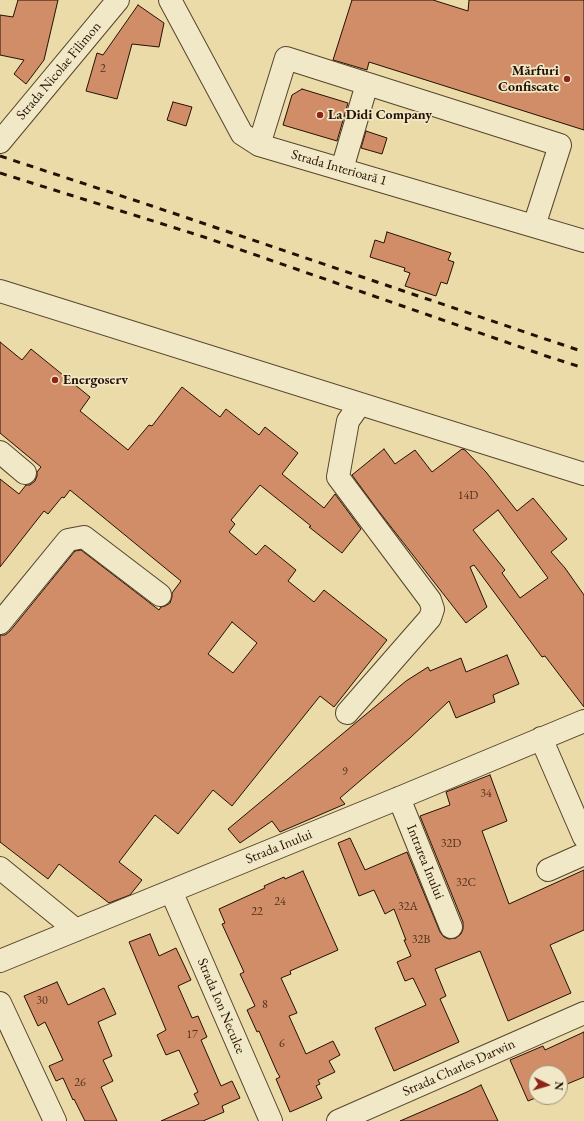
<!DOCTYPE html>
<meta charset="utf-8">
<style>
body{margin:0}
#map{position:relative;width:584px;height:1121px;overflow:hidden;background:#eadba9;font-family:"EB Garamond",serif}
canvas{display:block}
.north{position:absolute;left:528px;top:1065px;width:40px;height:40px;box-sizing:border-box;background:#f1e8c7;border:1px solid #9f9279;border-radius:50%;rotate:95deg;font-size:11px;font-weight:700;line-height:16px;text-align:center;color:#251103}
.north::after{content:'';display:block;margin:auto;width:14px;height:18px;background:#8f2418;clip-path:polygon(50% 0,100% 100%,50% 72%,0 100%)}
</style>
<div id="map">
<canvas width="584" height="1121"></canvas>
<div class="north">N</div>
</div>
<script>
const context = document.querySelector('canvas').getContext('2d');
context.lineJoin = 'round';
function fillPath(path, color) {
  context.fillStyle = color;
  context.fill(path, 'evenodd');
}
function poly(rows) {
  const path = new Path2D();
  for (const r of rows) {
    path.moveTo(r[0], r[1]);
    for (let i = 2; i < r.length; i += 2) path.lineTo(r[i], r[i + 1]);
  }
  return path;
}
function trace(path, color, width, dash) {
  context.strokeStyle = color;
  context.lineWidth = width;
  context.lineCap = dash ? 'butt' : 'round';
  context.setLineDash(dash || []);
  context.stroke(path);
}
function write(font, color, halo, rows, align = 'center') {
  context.font = font + ' "EB Garamond",serif';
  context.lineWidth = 3.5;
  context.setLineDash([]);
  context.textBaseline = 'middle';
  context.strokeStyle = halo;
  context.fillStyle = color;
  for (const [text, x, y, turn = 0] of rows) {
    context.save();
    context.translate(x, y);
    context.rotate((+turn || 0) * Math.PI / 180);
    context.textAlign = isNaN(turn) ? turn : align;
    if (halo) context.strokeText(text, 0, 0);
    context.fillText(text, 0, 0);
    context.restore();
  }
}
const building = poly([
 [18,0,58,0,44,60,26,84,14,74,24,60,0,55,0,15,13,17,18,0],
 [352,0,433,0,468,11,469,0,584,0,584,130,369,62,367,70,333,60,352,0],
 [138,5,164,23,159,47,132,44,117,99,86,91,97,53,103,55,138,5],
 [302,89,348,103,337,141,283,125,292,95,302,89],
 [173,102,192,107,186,126,167,120,173,102],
 [366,131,387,138,382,154,361,148,366,131],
 [387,232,451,253,448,260,454,262,447,284,441,282,436,296,405,286,410,273,404,271,405,268,370,257,375,240,384,243,387,232],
 [0,342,22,360,31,349,90,397,80,411,128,450,149,425,152,426,182,387,220,417,226,409,259,435,265,427,298,453,282,474,324,508,335,494,361,529,342,553,309,527,311,526,260,485,231,520,235,524,229,532,256,555,265,545,296,570,288,581,314,602,324,590,387,640,334,707,320,696,232,806,213,790,178,834,155,815,119,862,142,880,130,895,109,903,59,864,48,879,0,842,0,635,5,635,10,631,75,551,81,550,159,610,161,607,165,606,170,603,172,597,172,593,181,581,70,490,64,498,62,497,48,514,44,511,0,567,0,479,19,494,26,485,30,485,35,481,37,476,37,472,41,467,0,433,0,342],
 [232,622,257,643,233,673,208,654,232,622],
 [384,449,395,464,415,450,432,472,462,449,465,450,486,472,517,511,533,498,567,539,551,552,565,568,584,595,584,707,545,656,542,657,474,565,470,567,487,607,466,623,377,509,352,475,384,449],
 [498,510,548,578,520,598,502,573,505,570,473,530,498,510],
 [507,655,519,684,493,695,495,702,456,718,449,701,410,738,340,798,345,804,280,832,272,821,240,843,228,829,406,681,428,667,430,671,461,658,466,672,507,655],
 [490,775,507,821,482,831,509,904,584,870,584,930,550,945,571,993,508,1021,480,951,435,969,446,996,440,999,459,1042,394,1071,375,1028,426,1005,413,978,405,981,397,962,411,956,404,940,406,940,394,909,385,914,374,890,359,896,338,843,350,838,365,870,407,852,440,932,444,937,449,939,456,938,461,934,463,929,463,922,420,816,450,805,446,792,490,775],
 [303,871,338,950,290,971,291,974,281,978,297,1013,289,1016,306,1054,333,1041,340,1055,329,1061,335,1072,318,1080,320,1084,316,1086,322,1098,290,1112,276,1079,280,1077,277,1072,259,1031,257,1032,247,1010,255,1006,240,974,244,972,222,924,225,923,219,909,265,888,264,886,284,877,285,879,303,871],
 [150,934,159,956,176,948,191,980,178,986,192,1018,198,1016,207,1037,201,1040,221,1086,232,1081,240,1098,222,1106,224,1112,203,1121,161,1121,199,1104,194,1094,198,1092,179,1050,166,1055,157,1035,166,1030,129,942,150,934],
 [57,982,68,1005,104,988,116,1014,98,1022,112,1056,103,1060,113,1081,101,1087,117,1121,85,1121,74,1099,73,1100,63,1078,56,1081,49,1066,63,1060,45,1022,38,1026,24,996,57,982],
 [584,1032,584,1077,560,1087,560,1073,536,1073,536,1097,538,1097,528,1101,510,1060,543,1046,545,1050,584,1032],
 [481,1085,498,1121,400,1121,467,1092,481,1085]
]);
const minor = poly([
 [170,0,242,134,259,145,584,241],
 [0,142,118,0],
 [259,145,286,58,560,145,534,226],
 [342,169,367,84],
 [0,291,584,474],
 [0,452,25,473],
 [0,623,68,540,84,537,160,595],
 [347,713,430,618,433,609,430,600,338,477,348,421,360,404],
 [541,738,584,837],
 [399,798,451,927],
 [0,868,76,930],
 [548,870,584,854],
 [171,891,271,1121],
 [0,961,399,798,584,721],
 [0,1003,55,1121],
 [338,1121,584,1013]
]);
const rail = poly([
 [0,156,152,206,584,352],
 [0,173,204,237,549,357,584,368]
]);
const markers = [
 [567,79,4,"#8f2418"],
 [320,115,4,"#8f2418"],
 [55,380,4,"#8f2418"]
];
const numberNames = [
 ["2",103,69],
 ["14D",468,496],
 ["9",345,772],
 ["34",486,794],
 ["32D",451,844],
 ["32C",466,883],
 ["24",280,902],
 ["32A",408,907],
 ["22",257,912],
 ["32B",421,940],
 ["30",42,1001],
 ["8",265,1005],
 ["17",192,1035],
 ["6",282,1044],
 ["26",80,1083]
];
const streetNames = [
 ["Strada Nicolae Filimon",59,71,-50],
 ["Strada Interioară 1",339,168,16],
 ["Strada Inului",279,847,-22],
 ["Intrarea Inului",425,862,68],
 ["Strada Ion Neculce",221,1006,67],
 ["Strada Charles Darwin",459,1068,-24]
];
const poiNames = [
 ["Mărfuri",559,71,"right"],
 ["Confiscate",559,87,"right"],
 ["La Didi Company",328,115],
 ["Energoserv",63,380]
];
fillPath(building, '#d08d67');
trace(building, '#251103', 1);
trace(minor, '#56442c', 24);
trace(minor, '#f1e8c7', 22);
trace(rail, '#251103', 3, [7, 7]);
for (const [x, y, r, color] of markers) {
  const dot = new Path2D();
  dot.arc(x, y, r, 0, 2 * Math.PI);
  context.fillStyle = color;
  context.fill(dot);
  trace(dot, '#f1e8c7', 1.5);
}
write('12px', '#50301c', null, numberNames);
write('14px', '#251103', '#f1e8c7', streetNames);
write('bold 14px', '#251103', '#f1e8c7', poiNames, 'left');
</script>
